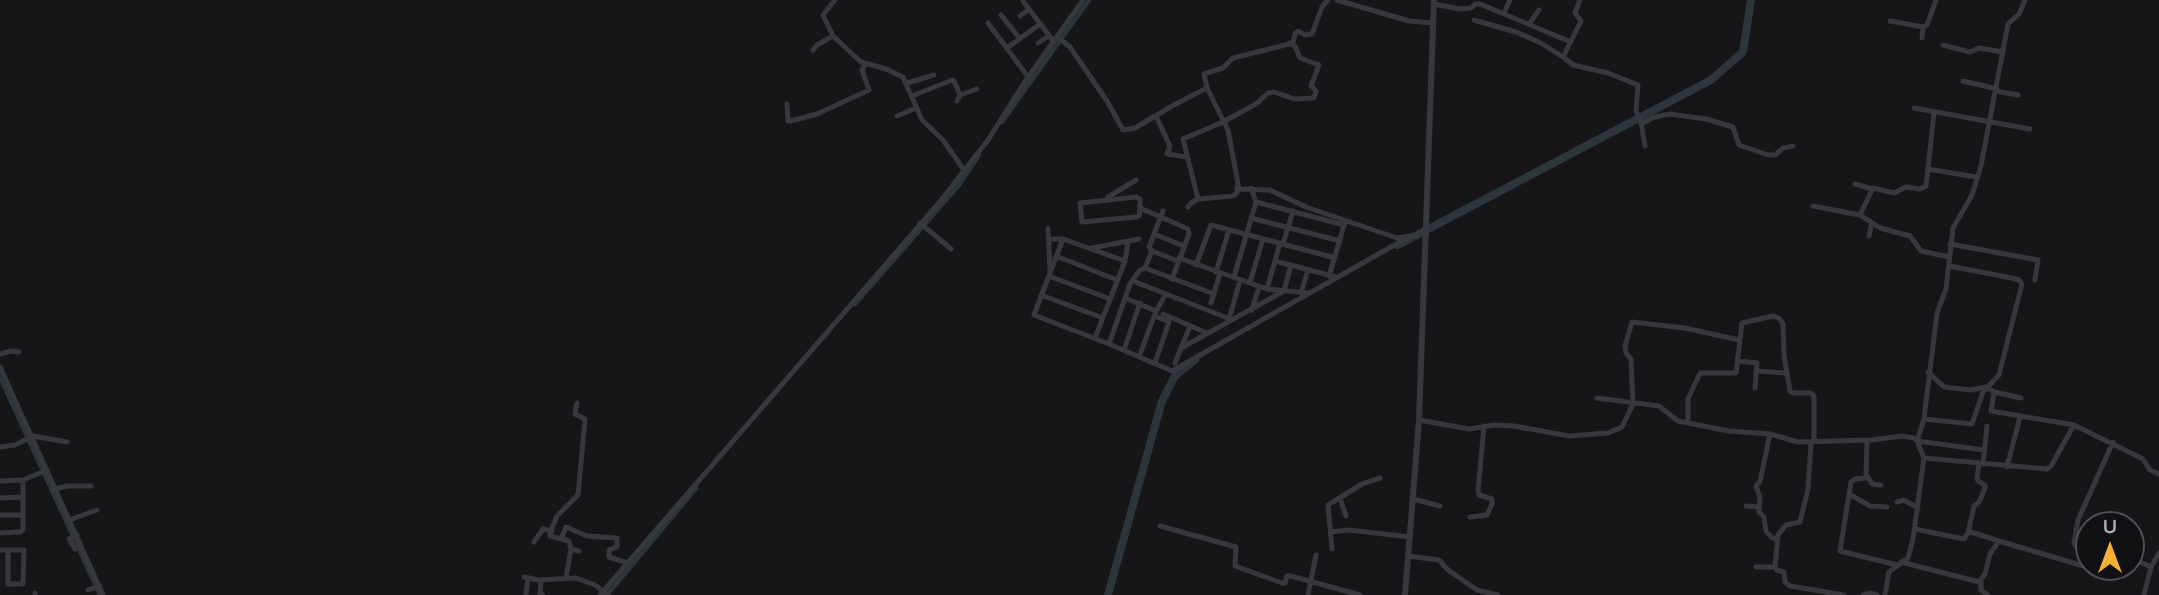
<!DOCTYPE html>
<style>
body{margin:0}
#map{position:relative;width:2159px;height:595px;overflow:hidden;background:#161618;font-family:"Varela Round",sans-serif}
canvas{display:block}
.north{position:absolute;left:2075px;top:511px;width:70px;height:70px;box-sizing:border-box;background:#111113;border:2px solid #4d4f55;border-radius:50%;rotate:0deg;font-size:19px;font-weight:700;line-height:28px;text-align:center;color:#a8adb8}
.north::after{content:'';display:block;margin:auto;width:24px;height:32px;background:#f2b134;clip-path:polygon(50% 0,100% 100%,50% 72%,0 100%)}
</style>
<div id="map">
<canvas width="2159" height="595"></canvas>
<div class="north">U</div>
</div>
<script>
const context = document.querySelector('canvas').getContext('2d');
context.lineJoin = 'round';
function poly(rows) {
  const path = new Path2D();
  for (const r of rows) {
    path.moveTo(r[0], r[1]);
    for (let i = 2; i < r.length; i += 2) path.lineTo(r[i], r[i + 1]);
  }
  return path;
}
function trace(path, color, width, dash) {
  context.strokeStyle = color;
  context.lineWidth = width;
  context.lineCap = dash ? 'butt' : 'round';
  context.setLineDash(dash || []);
  context.stroke(path);
}
const canal = poly([
 [1002,122,1089,0],
 [855,304,959,185,979,155],
 [0,377,100,595],
 [607,595,696,488]
]);
const river = poly([
 [1398,245,1711,80,1743,52,1751,0],
 [1108,595,1162,401,1175,376,1195,360]
]);
const minor = poly([
 [835,0,823,15,833,36,861,62,886,69,903,77,922,120,943,140,964,170],
 [1337,0,1409,21,1433,23],
 [1580,0,1575,13,1581,21,1563,57,1573,65,1608,73,1638,85,1636,111,1641,122,1645,146],
 [1023,1,1054,42],
 [1434,4,1460,9,1471,8,1475,4,1480,4,1571,42],
 [1504,13,1510,0],
 [1001,15,1020,39],
 [1020,16,1028,10],
 [1474,20,1516,32,1539,42,1563,57],
 [1890,21,1923,27],
 [988,23,1029,78],
 [1529,24,1539,10],
 [1057,37,1070,47,1107,101,1123,130,1135,128,1172,106,1207,88,1228,130,1239,189,1270,190,1306,207,1397,238,1416,235,1427,228],
 [1922,38,1923,27,1927,25,1936,0],
 [1038,43,1049,36],
 [1943,45,1970,52,1979,48,2003,52],
 [1007,48,1040,24],
 [813,50,817,45,833,36],
 [1963,81,1997,89],
 [907,83,934,75],
 [1207,88,1204,74,1223,68,1233,58,1293,43,1295,34,1298,31,1305,35,1312,34,1322,7,1328,0],
 [1996,91,2018,95],
 [960,95,977,89],
 [912,96,952,80,954,81,960,95,957,101],
 [787,104,788,121,795,120,817,114,869,90,862,70,866,63],
 [1914,108,2030,129],
 [897,116,916,108],
 [1156,116,1170,146,1167,154,1187,157],
 [1641,124,1654,117,1670,114,1706,119,1733,127,1739,145,1768,155,1775,155,1783,148,1793,146],
 [1928,169,1976,177],
 [1855,184,1872,189],
 [1251,188,1256,202,1344,225],
 [1108,197,1136,180],
 [1198,199,1233,196,1237,193,1237,187],
 [1813,206,1860,215,1880,228,1910,236,1921,251,1949,257],
 [1188,207,1191,203,1198,199,1183,139,1223,122,1256,104,1268,93,1274,92,1294,99,1314,98,1316,91,1311,86,1319,65,1300,58,1295,46,1290,43],
 [1140,208,1139,216,1136,217,1082,222,1080,203,1136,197,1140,199,1140,208,1188,229,1189,234,1172,279],
 [1163,211,1149,247,1152,251,1145,268,1140,270,1130,284,1109,344,1172,371,1405,239],
 [1860,215,1873,188,1894,193,1906,187,1920,189,1926,186,1934,113],
 [1251,218,1340,241],
 [920,223,951,249],
 [1048,228,1050,271],
 [1154,234,1184,246],
 [1869,236,1872,223],
 [1049,239,1063,239,1125,261],
 [1063,239,1034,315,1109,344],
 [1283,244,1293,211],
 [1950,244,2038,260,2035,280],
 [1092,248,1139,239],
 [1152,251,1178,261],
 [1056,256,1117,280],
 [1179,258,1267,289,1307,293],
 [1275,261,1336,277],
 [1196,265,1211,225,1335,258],
 [1145,268,1214,294],
 [1216,272,1229,230],
 [1049,276,1110,299],
 [1329,276,1345,222],
 [1234,277,1256,202],
 [1133,281,1230,319],
 [1250,282,1263,239],
 [1267,289,1280,243],
 [1301,293,1308,270],
 [1041,295,1103,318],
 [1125,298,1156,311],
 [1211,303,1220,273],
 [1252,310,1258,290],
 [1163,314,1207,333],
 [1155,316,1169,322,1155,363],
 [1229,319,1239,284],
 [1095,338,1125,261,1128,242],
 [1183,347,1284,291,1291,265],
 [1124,350,1140,303],
 [0,354,11,351,19,352],
 [1139,357,1156,311,1166,294],
 [1738,361,1757,363,1755,388],
 [1175,363,1190,326],
 [0,367,103,595],
 [1756,371,1786,373],
 [1928,372,1944,387,1971,390,1986,387,1994,392,2021,398],
 [1994,392,1991,411,2074,425],
 [1597,398,1659,406,1678,421,1729,431,1770,434,1798,442,1872,440,1902,436,1914,438,1917,441,1984,450],
 [1924,419,1972,424,1983,392,1999,375,2022,284,2019,280,2012,278,1949,266],
 [1419,420,1469,429,1494,425,1514,426,1569,436,1608,433,1622,427,1633,404,1631,359,1626,353,1625,346,1632,322,1685,328,1739,340],
 [1688,421,1688,399,1700,373,1736,373,1742,323,1773,316,1779,318,1783,324,1784,356,1790,391,1793,393,1811,393,1814,396,1814,442],
 [1770,434,1760,481,1756,486,1760,498,1759,512,1764,517,1766,531,1771,537,1777,540],
 [1867,441,1866,474,1872,484,1881,485],
 [1917,441,1924,419,1937,313,1946,289,1953,228,1972,195,1981,166,2008,24,2019,14,2025,0],
 [1811,443,1808,489,1800,522,1786,525,1778,535,1775,567,1777,570,1784,572,1785,582,1790,586,1844,595],
 [0,447,15,445,33,436,67,442],
 [1924,458,2047,469,2051,466,2074,425,2143,459,2150,470,2159,474],
 [1983,464,1987,426],
 [2007,467,2020,417],
 [1867,478,1855,479,1851,482,1840,551,1897,565],
 [0,481,23,480,47,470],
 [55,489,67,486,91,486],
 [1849,494,1870,506,1887,507],
 [0,498,23,497],
 [1340,498,1346,516],
 [1413,499,1440,506],
 [1897,502,1904,500,1918,508],
 [1746,506,1758,507],
 [0,515,23,515],
 [1470,517,1487,515,1492,504,1492,499,1479,495,1478,491,1484,426],
 [69,520,97,510],
 [1160,526,1236,547,1235,566,1282,583,1285,583,1287,576,1291,576,1360,595],
 [1915,529,1964,539,1968,533,1971,532,1999,541],
 [1331,532,1349,530,1410,537],
 [0,533,20,532,23,530,23,480],
 [1968,533,1974,506,1979,502,1985,488,1985,485,1978,481,1977,478,1979,464],
 [561,539,566,527,587,536,617,538,617,547,609,550,609,557,628,563],
 [534,542,543,529,552,531],
 [75,549,69,539,77,535],
 [571,549,569,541,550,536,550,533,557,516,578,495,585,419,575,414,577,403],
 [1332,549,1328,505,1362,484,1380,478],
 [0,550,24,550,23,584,8,584,8,550],
 [1408,556,1439,560,1448,570,1477,590,1498,595],
 [2089,558,2080,553,2074,543,2078,520,2113,442],
 [2131,558,2151,567],
 [1901,562,1979,582,1985,574,1990,554,1999,541,2097,570,2101,567],
 [1756,567,1775,567],
 [524,577,539,580,576,578,595,585,608,595],
 [566,578,571,549,579,551],
 [541,580,540,594,543,595],
 [1981,581,1981,590,1988,595],
 [88,590,100,586],
 [35,593,35,595],
 [526,595,528,578],
 [600,595,938,204,988,140,1024,83,1083,0],
 [1308,595,1316,555],
 [1863,595,1870,593,1877,595],
 [1885,595,1889,572,1908,558,1913,539,1924,458,1917,441],
 [2144,595,2151,567,2159,553]
]);
const tertiary = poly([
 [1405,595,1419,420,1434,0]
]);
trace(canal, '#2c353c', 4.5);
trace(river, '#2c353c', 8);
trace(minor, '#37383d', 5);
trace(tertiary, '#37383d', 6);
</script>
